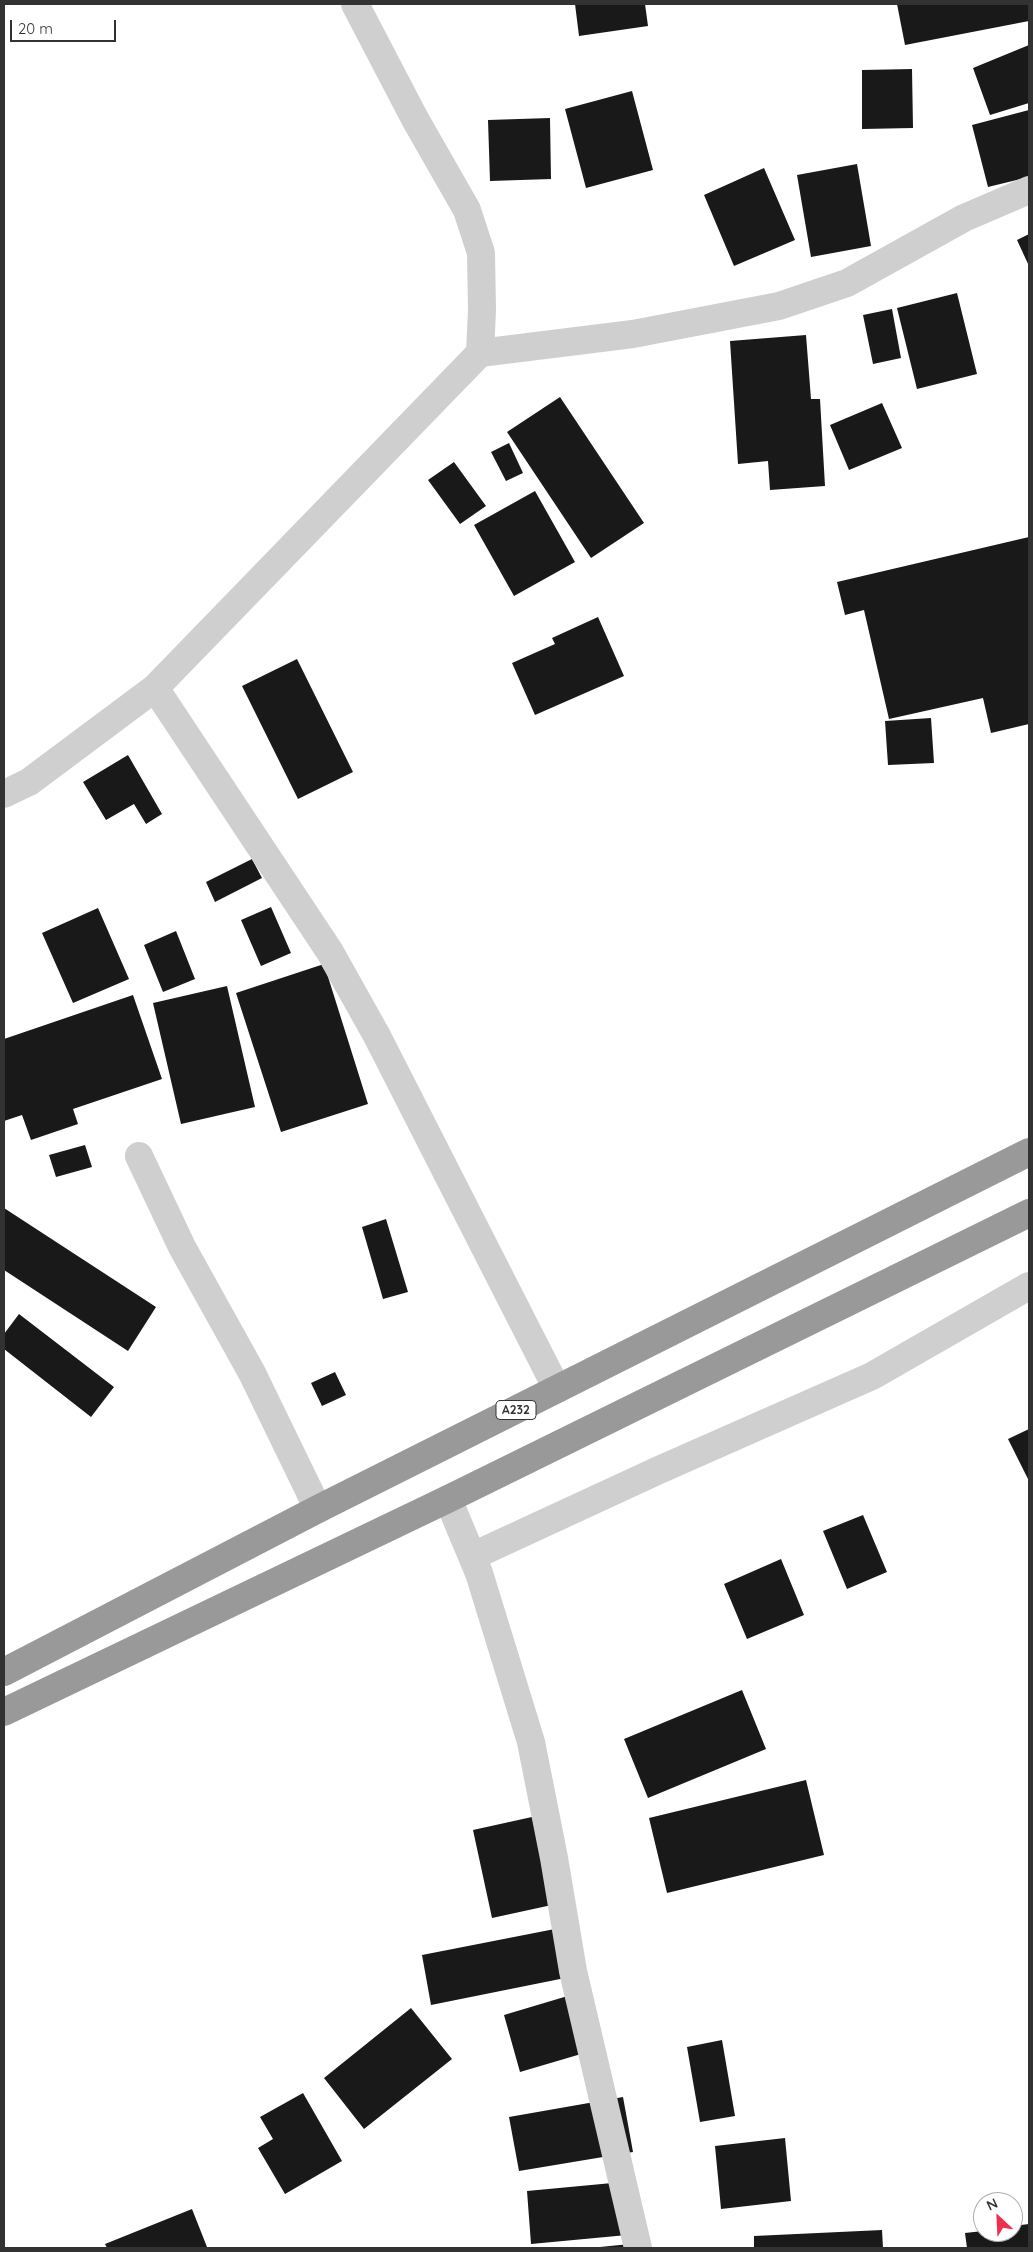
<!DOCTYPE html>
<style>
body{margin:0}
#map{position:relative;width:1033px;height:2252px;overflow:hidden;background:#fff;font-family:Quicksand,sans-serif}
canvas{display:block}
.frame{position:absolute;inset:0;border:5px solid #323232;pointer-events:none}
.north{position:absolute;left:973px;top:2192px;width:50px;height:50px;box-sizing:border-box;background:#fff;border:1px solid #adadad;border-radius:50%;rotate:335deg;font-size:14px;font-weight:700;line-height:20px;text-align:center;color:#323232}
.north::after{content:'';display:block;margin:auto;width:18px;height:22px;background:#f12d50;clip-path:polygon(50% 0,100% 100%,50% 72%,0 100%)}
.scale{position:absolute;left:10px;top:20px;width:106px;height:22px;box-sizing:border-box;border:2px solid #323232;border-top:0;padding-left:6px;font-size:15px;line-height:18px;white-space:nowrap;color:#323232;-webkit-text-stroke:4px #fff;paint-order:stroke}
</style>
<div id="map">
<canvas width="1033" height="2252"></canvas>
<div class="frame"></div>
<div class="north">N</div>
<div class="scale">20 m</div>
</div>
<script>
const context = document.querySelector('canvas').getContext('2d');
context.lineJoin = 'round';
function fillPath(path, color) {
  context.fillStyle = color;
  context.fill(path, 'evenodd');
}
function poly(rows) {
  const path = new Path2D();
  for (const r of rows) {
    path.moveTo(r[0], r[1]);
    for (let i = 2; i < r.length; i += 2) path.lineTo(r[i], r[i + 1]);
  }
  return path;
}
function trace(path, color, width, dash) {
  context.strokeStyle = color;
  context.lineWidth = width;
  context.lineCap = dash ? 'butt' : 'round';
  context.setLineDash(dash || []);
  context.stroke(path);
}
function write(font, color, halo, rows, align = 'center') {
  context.font = font + ' Quicksand,sans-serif';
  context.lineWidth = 5;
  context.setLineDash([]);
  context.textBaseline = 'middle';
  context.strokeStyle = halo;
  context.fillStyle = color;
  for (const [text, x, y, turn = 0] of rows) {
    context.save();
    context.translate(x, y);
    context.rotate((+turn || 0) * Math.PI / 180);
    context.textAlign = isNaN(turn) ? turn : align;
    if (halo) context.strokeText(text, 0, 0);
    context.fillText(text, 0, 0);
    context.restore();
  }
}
const building = poly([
 [575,4,645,4,648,26,579,36],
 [897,4,1029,4,1029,21,905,45],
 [1029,45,1029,103,990,115,973,68],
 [912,69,913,128,862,129,862,70],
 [632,91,653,170,586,188,565,109],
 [1029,110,1029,177,988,187,972,125],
 [550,118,551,179,490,181,488,120],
 [857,164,871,246,811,257,797,175],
 [764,168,795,240,734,266,704,195],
 [1029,234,1029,266,1017,240],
 [957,293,977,374,917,389,897,308],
 [892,309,901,358,873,364,863,315],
 [806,335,811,399,820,399,825,486,770,490,768,461,738,464,730,341],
 [560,397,644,523,591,558,507,432],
 [882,403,902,448,849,470,830,425],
 [509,443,523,473,506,481,491,452],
 [454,462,486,506,460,524,428,480],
 [535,491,575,562,514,596,474,525],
 [1029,537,1029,724,991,733,983,698,889,719,864,610,845,615,837,582],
 [598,617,624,676,535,715,512,663,555,644,552,638],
 [297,659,353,772,298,799,242,686],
 [931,718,934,763,888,765,885,721],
 [128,755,162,814,146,824,134,804,106,820,83,782],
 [252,859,262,878,215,902,206,882],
 [271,907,291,953,261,966,241,920],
 [98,908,129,979,73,1003,42,933],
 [176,931,195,979,163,992,144,945],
 [324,964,368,1104,281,1132,236,993],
 [227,986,255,1107,181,1124,153,1003],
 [133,995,162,1079,73,1109,78,1124,31,1140,22,1115,4,1121,4,1039],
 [85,1145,92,1167,56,1177,49,1155],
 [4,1208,156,1307,128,1351,4,1270],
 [386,1219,408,1292,383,1299,362,1227],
 [19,1314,114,1387,91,1417,4,1349,4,1334],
 [335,1372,346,1395,322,1406,311,1383],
 [1029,1429,1029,1481,1008,1439],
 [863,1515,887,1572,847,1589,823,1531],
 [781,1559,804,1615,747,1639,724,1584],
 [742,1690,766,1749,648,1798,624,1739],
 [806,1780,824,1855,667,1893,649,1818],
 [541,1815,561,1903,492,1918,473,1830],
 [565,1927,575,1976,431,2005,422,1955],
 [581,1992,598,2049,520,2072,504,2015],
 [411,2008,452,2059,364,2129,324,2078],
 [722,2040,735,2116,700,2122,687,2047],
 [303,2093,342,2161,285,2194,258,2148,273,2139,260,2117],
 [623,2097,633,2152,519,2171,509,2117],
 [785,2138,791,2201,721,2209,715,2146],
 [623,2182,627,2235,531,2244,527,2191],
 [192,2209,207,2247,107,2248,105,2244],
 [1029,2224,1029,2248,967,2248,965,2233,983,2231,1013,2232,1013,2226],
 [882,2230,883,2248,754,2248,754,2236],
 [630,2244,631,2248,600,2248,600,2247]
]);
const street = poly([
 [480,353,633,334,779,306,847,283,964,218,1029,190],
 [155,688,330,952,377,1036,557,1389],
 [4,794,29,782,155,688,480,353,482,310,481,253,467,210,415,119,355,4],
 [139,1156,182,1247,252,1373,318,1509],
 [448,1499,479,1573,531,1742,554,1858,573,1971,638,2248],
 [473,1556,659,1470,872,1376,1029,1286]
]);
const highway = poly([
 [4,1672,318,1509,1029,1152],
 [4,1712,448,1499,1029,1213]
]);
const shields = [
 [516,1410,40]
];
const shieldNames = [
 ["A232",516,1410]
];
fillPath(building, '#191919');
trace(street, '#cfcfcf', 28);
trace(highway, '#999', 28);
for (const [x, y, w] of shields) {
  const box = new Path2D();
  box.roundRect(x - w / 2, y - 9.5, w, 19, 4);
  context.fillStyle = '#fff';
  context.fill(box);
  trace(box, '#323232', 1);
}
write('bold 12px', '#323232', null, shieldNames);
</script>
